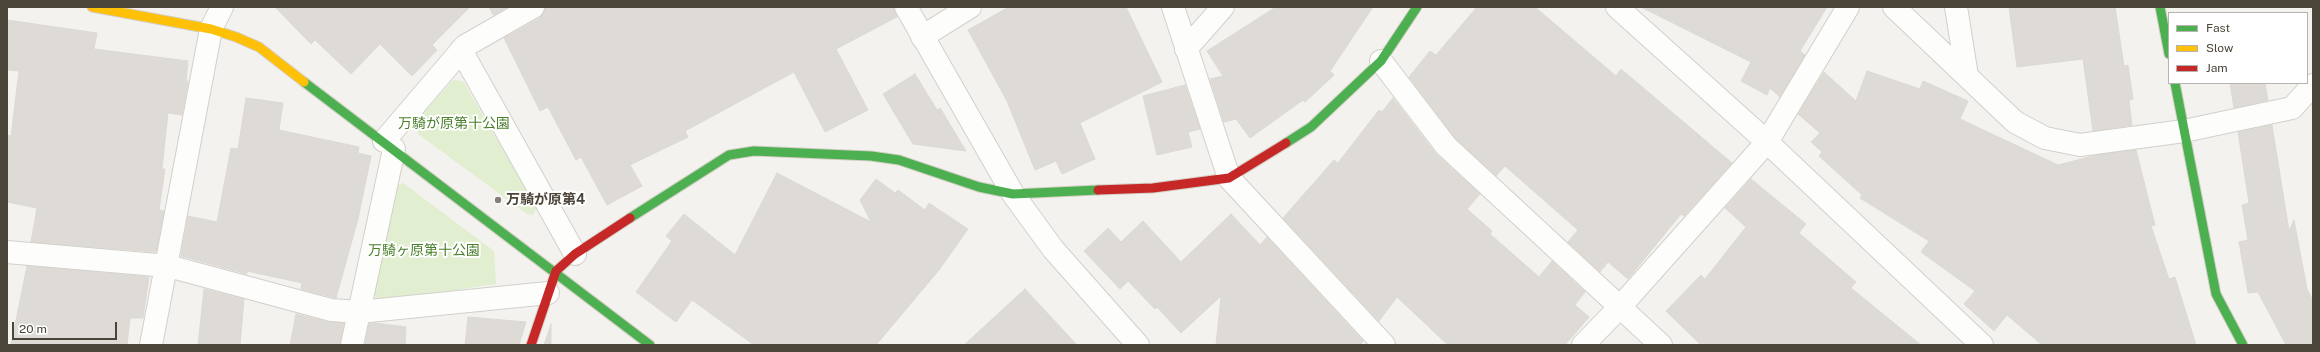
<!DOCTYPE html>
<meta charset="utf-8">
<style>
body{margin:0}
#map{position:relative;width:2320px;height:352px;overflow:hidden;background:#f4f2ee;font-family:"Public Sans",sans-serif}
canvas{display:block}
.frame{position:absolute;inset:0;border:8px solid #4b4439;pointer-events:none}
.legend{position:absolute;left:2168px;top:12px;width:140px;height:72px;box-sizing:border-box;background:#fff;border:1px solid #b7b4b0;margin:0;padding:5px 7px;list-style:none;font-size:12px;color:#4b4439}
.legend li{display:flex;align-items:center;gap:8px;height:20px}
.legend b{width:20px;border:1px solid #b7b4b0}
.scale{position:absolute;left:12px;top:322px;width:105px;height:18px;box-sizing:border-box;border:2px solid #4b4439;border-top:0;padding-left:5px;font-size:12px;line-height:14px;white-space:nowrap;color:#4b4439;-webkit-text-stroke:3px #fff;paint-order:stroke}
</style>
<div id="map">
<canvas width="2320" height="352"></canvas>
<div class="frame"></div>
<ul class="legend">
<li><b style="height:5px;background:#4caf50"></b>Fast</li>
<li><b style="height:5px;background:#ffc107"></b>Slow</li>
<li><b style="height:5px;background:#c62828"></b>Jam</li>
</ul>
<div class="scale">20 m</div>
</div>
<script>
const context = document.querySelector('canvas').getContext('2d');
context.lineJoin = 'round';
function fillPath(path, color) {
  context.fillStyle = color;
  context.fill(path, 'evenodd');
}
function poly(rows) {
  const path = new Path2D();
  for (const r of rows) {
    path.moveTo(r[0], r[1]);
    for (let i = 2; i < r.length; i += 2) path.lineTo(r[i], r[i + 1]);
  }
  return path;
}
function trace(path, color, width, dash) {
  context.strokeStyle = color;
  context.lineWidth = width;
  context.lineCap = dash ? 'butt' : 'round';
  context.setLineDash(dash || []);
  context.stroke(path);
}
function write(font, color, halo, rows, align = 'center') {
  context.font = font + ' "Public Sans","Noto Sans JP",sans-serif';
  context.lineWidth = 4;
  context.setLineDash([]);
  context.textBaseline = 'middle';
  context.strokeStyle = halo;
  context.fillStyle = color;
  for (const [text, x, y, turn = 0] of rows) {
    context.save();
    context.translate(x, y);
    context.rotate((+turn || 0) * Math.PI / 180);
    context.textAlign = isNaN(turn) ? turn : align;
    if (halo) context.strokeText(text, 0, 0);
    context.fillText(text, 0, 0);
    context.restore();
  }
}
const green = poly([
 [453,80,463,81,534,203,536,209,533,215,527,214,418,134,417,120],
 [403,183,494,251,496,284,383,301,372,295,393,187]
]);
const building = poly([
 [275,7,470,7,432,45,437,50,412,76,380,44,351,74,315,40,311,44,275,7],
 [489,7,508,7,493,15,489,7],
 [545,7,894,7,897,17,836,49,868,110,825,132,794,72,685,131,688,137,630,165,642,186,607,205,581,157,576,160,548,107,540,111,504,38,540,18,545,7],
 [1009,7,1126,7,1162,82,1080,123,1095,159,1062,174,1056,161,1035,170,1007,101,968,30,1009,7],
 [1276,7,1373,7,1330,71,1334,75,1305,102,1303,100,1250,138,1236,119,1224,122,1210,79,1223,76,1207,51,1276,7],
 [1477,7,1535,7,1616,76,1621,69,1732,163,1684,216,1681,214,1628,279,1608,262,1600,272,1568,242,1578,230,1505,166,1496,176,1455,138,1409,77,1430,51,1436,55,1477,7],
 [1641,7,1827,7,1800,51,1805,55,1780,97,1770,88,1767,95,1741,81,1751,62,1641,7],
 [2009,7,2115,7,2124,66,2128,65,2133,99,2129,100,2132,125,2093,131,2083,59,2017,67,2009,7],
 [7,20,97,33,94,49,188,61,186,81,188,81,182,115,168,113,162,169,165,169,159,210,164,211,156,252,31,242,37,208,7,202,7,135,11,136,19,71,7,70,7,20],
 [1867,71,1920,89,1923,81,1968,101,1960,119,2058,165,2097,155,2136,150,2155,225,2151,226,2169,279,2175,277,2196,345,2042,345,2007,315,1994,331,1964,304,1975,291,1921,252,1929,241,1860,198,1862,195,1819,156,1822,152,1811,142,1820,133,1798,114,1824,72,1856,101,1867,71],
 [915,74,937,110,940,108,966,151,913,144,883,94,915,74],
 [2230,83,2265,83,2268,100,2234,108,2230,83],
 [1185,85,1200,129,1188,132,1192,147,1157,155,1143,96,1185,85],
 [246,98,283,103,279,130,359,147,358,153,371,156,358,219,336,298,301,289,302,283,247,271,247,274,181,256,188,216,217,222,231,148,238,149,246,98],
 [1393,98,1436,154,1480,194,1467,209,1492,231,1490,234,1539,277,1552,261,1585,292,1575,305,1589,317,1565,345,1448,345,1397,297,1379,321,1283,218,1334,160,1338,163,1379,110,1382,112,1393,98],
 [2272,125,2289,231,2294,220,2307,289,2313,301,2313,345,2286,345,2258,292,2248,293,2239,242,2248,240,2242,205,2249,203,2238,132,2272,125],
 [777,173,871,222,860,200,876,179,895,193,898,190,925,210,929,203,968,229,939,270,876,345,754,345,692,300,676,322,636,292,672,241,666,236,684,214,735,255,777,173],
 [1751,179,1806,224,1799,233,1856,282,1851,288,1921,345,1701,345,1666,311,1701,275,1705,279,1746,227,1725,208,1751,179],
 [1231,214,1260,245,1267,237,1363,341,1360,345,1216,345,1221,296,1181,333,1157,307,1155,309,1128,281,1120,289,1084,251,1108,228,1121,242,1143,221,1181,262,1231,214],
 [27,266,149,277,143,318,130,318,127,345,11,345,27,266],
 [204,289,244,299,240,345,198,345,204,289],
 [1025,289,1077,345,964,345,1025,289],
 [296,314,328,322,344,323,340,345,290,345,296,314],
 [468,317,526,322,519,345,465,345,468,317],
 [375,323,406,327,405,345,365,345,369,324,375,323],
 [551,324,551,345,544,345,551,324]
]);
const street = poly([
 [906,7,1013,194,1053,249,1138,345],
 [1173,7,1229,178,1384,345],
 [1617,7,1767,142,1982,345],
 [1894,7,2015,122,2045,138,2080,145,2184,131,2292,108,2313,85],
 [1956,7,1967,76],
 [922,37,970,7],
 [1186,49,1223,7],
 [461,50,575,254],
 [1381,61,1446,146,1661,345],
 [384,141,465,46,533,7],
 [7,252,168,266,331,310,359,312,548,293],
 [151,345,211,29,222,7],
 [352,345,394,149],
 [1583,345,1619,308,1767,142,1848,7]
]);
const fast = poly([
 [2160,7,2169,54],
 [304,82,650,345],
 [2175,83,2216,294,2243,345],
 [1286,143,1311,127,1381,61,1417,7],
 [630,218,729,155,754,151,871,156,899,160,979,187,1013,194,1098,190]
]);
const slow = poly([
 [92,7,211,29,236,37,259,47,304,82]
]);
const jam = poly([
 [1098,190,1153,188,1229,178,1286,143],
 [531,345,556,271,575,254,630,218]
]);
const markers = [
 [498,200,4,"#868178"]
];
const parkNames = [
 ["万騎が原第十公園",454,124],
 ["万騎ヶ原第十公園",424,251]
];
const poiNames = [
 ["万騎が原第4",506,200]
];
fillPath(green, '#e1eecf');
fillPath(building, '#dedbd6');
trace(building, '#dcd9d4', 1);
trace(street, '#d2d0cb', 24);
trace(fast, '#d3cfc5', 11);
trace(slow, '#d3cfc5', 11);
trace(jam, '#d3cfc5', 11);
trace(street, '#fdfdfc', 22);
trace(fast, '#4caf50', 9);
trace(slow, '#ffc107', 9);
trace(jam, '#c62828', 9);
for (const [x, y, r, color] of markers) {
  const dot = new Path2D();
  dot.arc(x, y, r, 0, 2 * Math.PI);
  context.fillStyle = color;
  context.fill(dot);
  trace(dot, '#fff', 1.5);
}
write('14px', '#4a7f2a', '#fff', parkNames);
write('bold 14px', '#4b4439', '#fff', poiNames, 'left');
</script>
